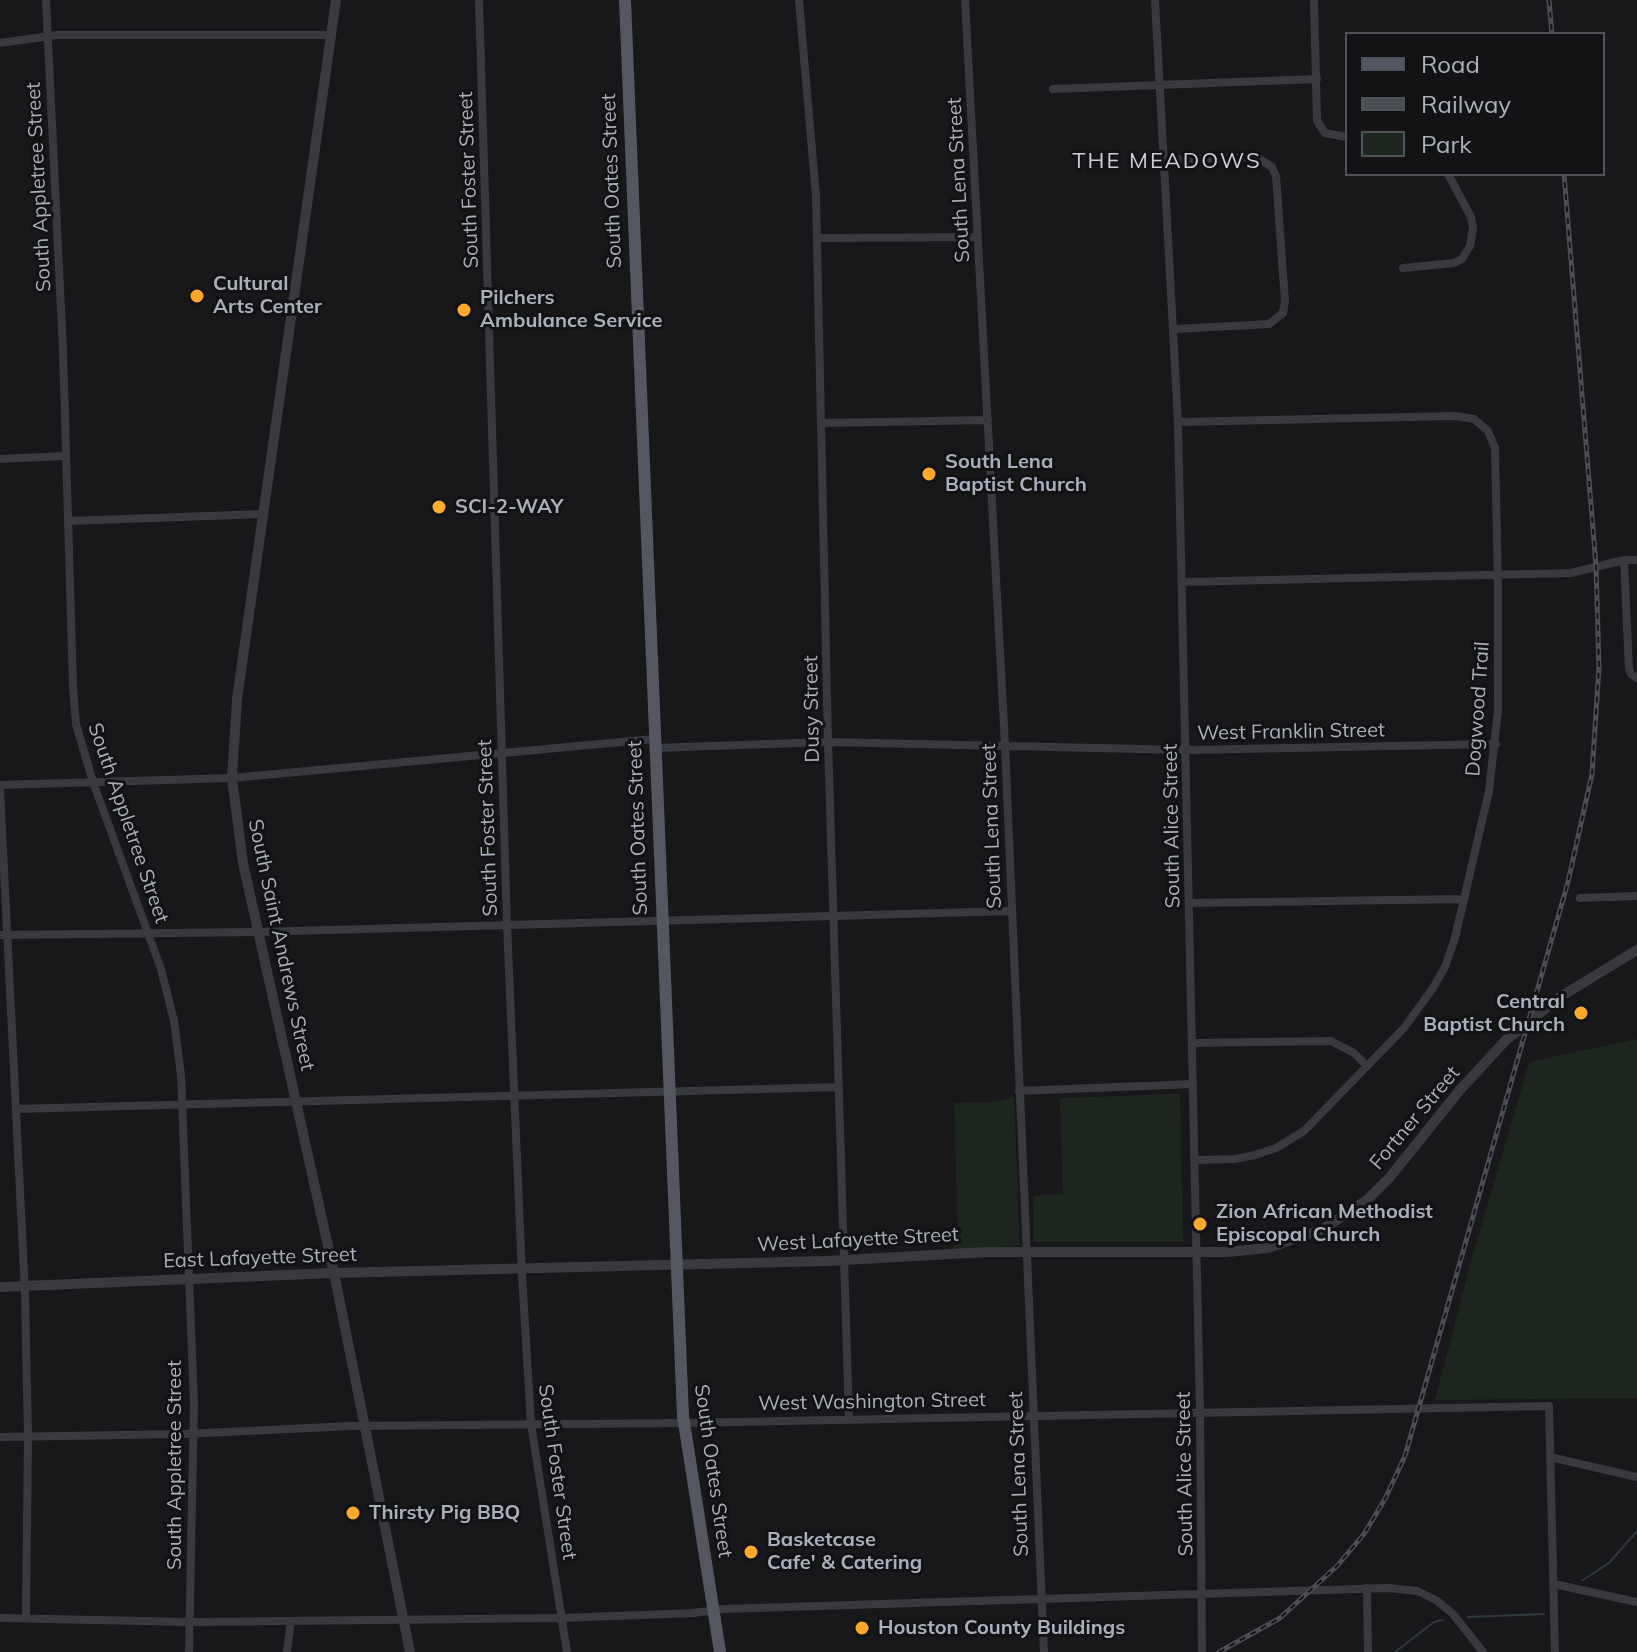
<!DOCTYPE html>
<style>
body{margin:0}
#map{position:relative;width:1637px;height:1652px;overflow:hidden;background:#18181a;font-family:Mulish,sans-serif}
canvas{display:block}
.legend{position:absolute;left:1345px;top:32px;width:260px;height:144px;box-sizing:border-box;background:#131315;border:2px solid #4f5257;margin:0;padding:10px 14px;list-style:none;font-size:24px;color:#a9b0bb}
.legend li{display:flex;align-items:center;gap:16px;height:40px}
.legend b{width:40px;border:2px solid #4f5257}
</style>
<div id="map">
<canvas width="1637" height="1652"></canvas>
<ul class="legend">
<li><b style="height:10px;background:#54575f"></b>Road</li>
<li><b style="height:10px;background:#4b4e55"></b>Railway</li>
<li><b style="height:22px;background:#1d261e"></b>Park</li>
</ul>
</div>
<script>
const context = document.querySelector('canvas').getContext('2d');
context.lineJoin = 'round';
function fillPath(path, color) {
  context.fillStyle = color;
  context.fill(path, 'evenodd');
}
function poly(rows) {
  const path = new Path2D();
  for (const r of rows) {
    path.moveTo(r[0], r[1]);
    for (let i = 2; i < r.length; i += 2) path.lineTo(r[i], r[i + 1]);
  }
  return path;
}
function trace(path, color, width, dash) {
  context.strokeStyle = color;
  context.lineWidth = width;
  context.lineCap = dash ? 'butt' : 'round';
  context.setLineDash(dash || []);
  context.stroke(path);
}
function write(font, color, halo, rows, align = 'center') {
  context.font = font + ' Mulish,sans-serif';
  context.lineWidth = 6;
  context.setLineDash([]);
  context.textBaseline = 'middle';
  context.strokeStyle = halo;
  context.fillStyle = color;
  for (const [text, x, y, turn = 0] of rows) {
    context.save();
    context.translate(x, y);
    context.rotate((+turn || 0) * Math.PI / 180);
    context.textAlign = isNaN(turn) ? turn : align;
    if (halo) context.strokeText(text, 0, 0);
    context.fillText(text, 0, 0);
    context.restore();
  }
}
const green = poly([
 [1637,1039,1637,1398,1435,1400,1470,1265,1529,1062],
 [1180,1094,1183,1242,1034,1242,1033,1196,1063,1194,1060,1098],
 [1014,1097,1020,1245,952,1250,958,1237,954,1103,994,1102]
]);
const stream = poly([
 [1583,1580,1609,1563,1637,1531],
 [1468,1617,1544,1614],
 [1395,1652,1434,1622,1443,1620]
]);
const minor = poly([
 [46,0,63,351,73,686,76,724,93,782,161,969,174,1021,181,1075,194,1404,189,1652],
 [479,0,507,924,522,1275,531,1424,567,1652],
 [799,0,816,196,828,742,849,1419],
 [965,0,1005,745,1044,1652],
 [1155,0,1178,422,1200,1411,1202,1652],
 [1314,0,1317,121,1325,133,1347,137],
 [0,43,57,35,331,35],
 [1053,89,1317,79],
 [1165,160,1256,157,1272,167,1276,176,1285,301,1283,313,1269,324,1175,329],
 [818,238,978,237],
 [1403,268,1454,263,1462,259,1470,246,1473,228,1471,217,1448,174],
 [1178,422,1455,416,1474,419,1488,431,1495,448,1498,585,1498,710,1489,791,1455,938,1445,967,1433,988,1404,1028,1304,1131,1276,1148,1255,1155,1235,1159,1195,1160],
 [822,423,988,420],
 [0,459,66,456],
 [68,521,264,514],
 [1624,560,1629,669,1631,674,1637,678],
 [1182,582,1571,573,1624,560,1637,560],
 [655,748,828,742,1186,750,1496,744],
 [0,785,232,778,654,739],
 [0,789,25,1292,28,1436,26,1619],
 [1580,898,1637,896],
 [1189,903,1464,899],
 [0,935,258,932,1012,911],
 [1192,1043,1331,1041,1354,1053,1367,1066],
 [1019,1091,1193,1084],
 [16,1109,839,1087],
 [0,1437,185,1434,352,1426,683,1423,1549,1406,1555,1652],
 [1550,1457,1637,1477],
 [1554,1584,1637,1602],
 [1367,1588,1368,1652],
 [0,1618,190,1622,562,1618,693,1613,724,1609,1388,1588,1417,1591,1436,1600,1453,1614,1483,1652],
 [287,1652,291,1621]
]);
const tertiary = poly([
 [336,0,237,699,232,778,243,863,334,1273,410,1652],
 [0,1287,334,1273,827,1261,986,1252,1227,1252,1268,1248,1323,1229,1367,1200,1390,1177,1459,1091,1506,1040,1560,997,1637,950]
]);
const primary = poly([
 [625,0,683,1416,720,1652]
]);
const rail = poly([
 [1549,0,1552,34],
 [1219,1652,1280,1618,1337,1566,1364,1534,1385,1499,1405,1456,1568,882,1592,774,1599,667,1596,566,1564,174]
]);
const markers = [
 [197,296,8,"#fea82c"],
 [464,310,8,"#fea82c"],
 [929,474,8,"#fea82c"],
 [439,507,8,"#fea82c"],
 [1581,1013,8,"#fea82c"],
 [1200,1224,8,"#fea82c"],
 [353,1513,8,"#fea82c"],
 [751,1552,8,"#fea82c"],
 [862,1628,8,"#fea82c"]
];
const streetNames = [
 ["South Foster Street",469,180,-92],
 ["South Lena Street",959,180,-93],
 ["South Oates Street",612,181,-92],
 ["South Appletree Street",39,187,-93],
 ["Dusy Street",812,709,-91],
 ["Dogwood Trail",1478,709,-86],
 ["West Franklin Street",1291,732,-1],
 ["South Appletree Street",128,823,71],
 ["South Lena Street",992,826,-92],
 ["South Alice Street",1172,826,-91],
 ["South Foster Street",488,828,-92],
 ["South Oates Street",638,828,-92],
 ["South Saint Andrews Street",281,945,78],
 ["Fortner Street",1415,1118,-50],
 ["West Lafayette Street",858,1240,-3],
 ["East Lafayette Street",260,1258,-2],
 ["West Washington Street",872,1402,-1],
 ["South Appletree Street",175,1465,-90],
 ["South Oates Street",713,1471,82],
 ["South Foster Street",557,1472,82],
 ["South Lena Street",1019,1474,-92],
 ["South Alice Street",1185,1474,-91]
];
const poiNames = [
 ["Cultural",213,284],
 ["Arts Center",213,307],
 ["Pilchers",480,298],
 ["Ambulance Service",480,321],
 ["South Lena",945,462],
 ["Baptist Church",945,485],
 ["SCI-2-WAY",455,507],
 ["Central",1565,1002,"right"],
 ["Baptist Church",1565,1025,"right"],
 ["Zion African Methodist",1216,1212],
 ["Episcopal Church",1216,1235],
 ["Thirsty Pig BBQ",369,1513],
 ["Basketcase",767,1540],
 ["Cafe' & Catering",767,1563],
 ["Houston County Buildings",878,1628]
];
const neighbourhoodNames = [
 ["THE MEADOWS",1167,161]
];
fillPath(green, '#1d261e');
trace(stream, '#2d393f', 2);
trace(minor, '#393a40', 8);
trace(tertiary, '#393a40', 10);
trace(primary, '#54575f', 12);
trace(rail, '#4b4e55', 5);
trace(rail, '#131315', 2, [6]);
for (const [x, y, r, color] of markers) {
  const dot = new Path2D();
  dot.arc(x, y, r, 0, 2 * Math.PI);
  context.fillStyle = color;
  context.fill(dot);
  trace(dot, '#131315', 3);
}
write('20px', '#a9b0bb', '#131315', streetNames);
write('bold 20px', '#a9b0bb', '#131315', poiNames, 'left');
context.letterSpacing = '2px';
write('22px', '#cbcfd7', '#131315', neighbourhoodNames);
context.letterSpacing = '0px';
</script>
